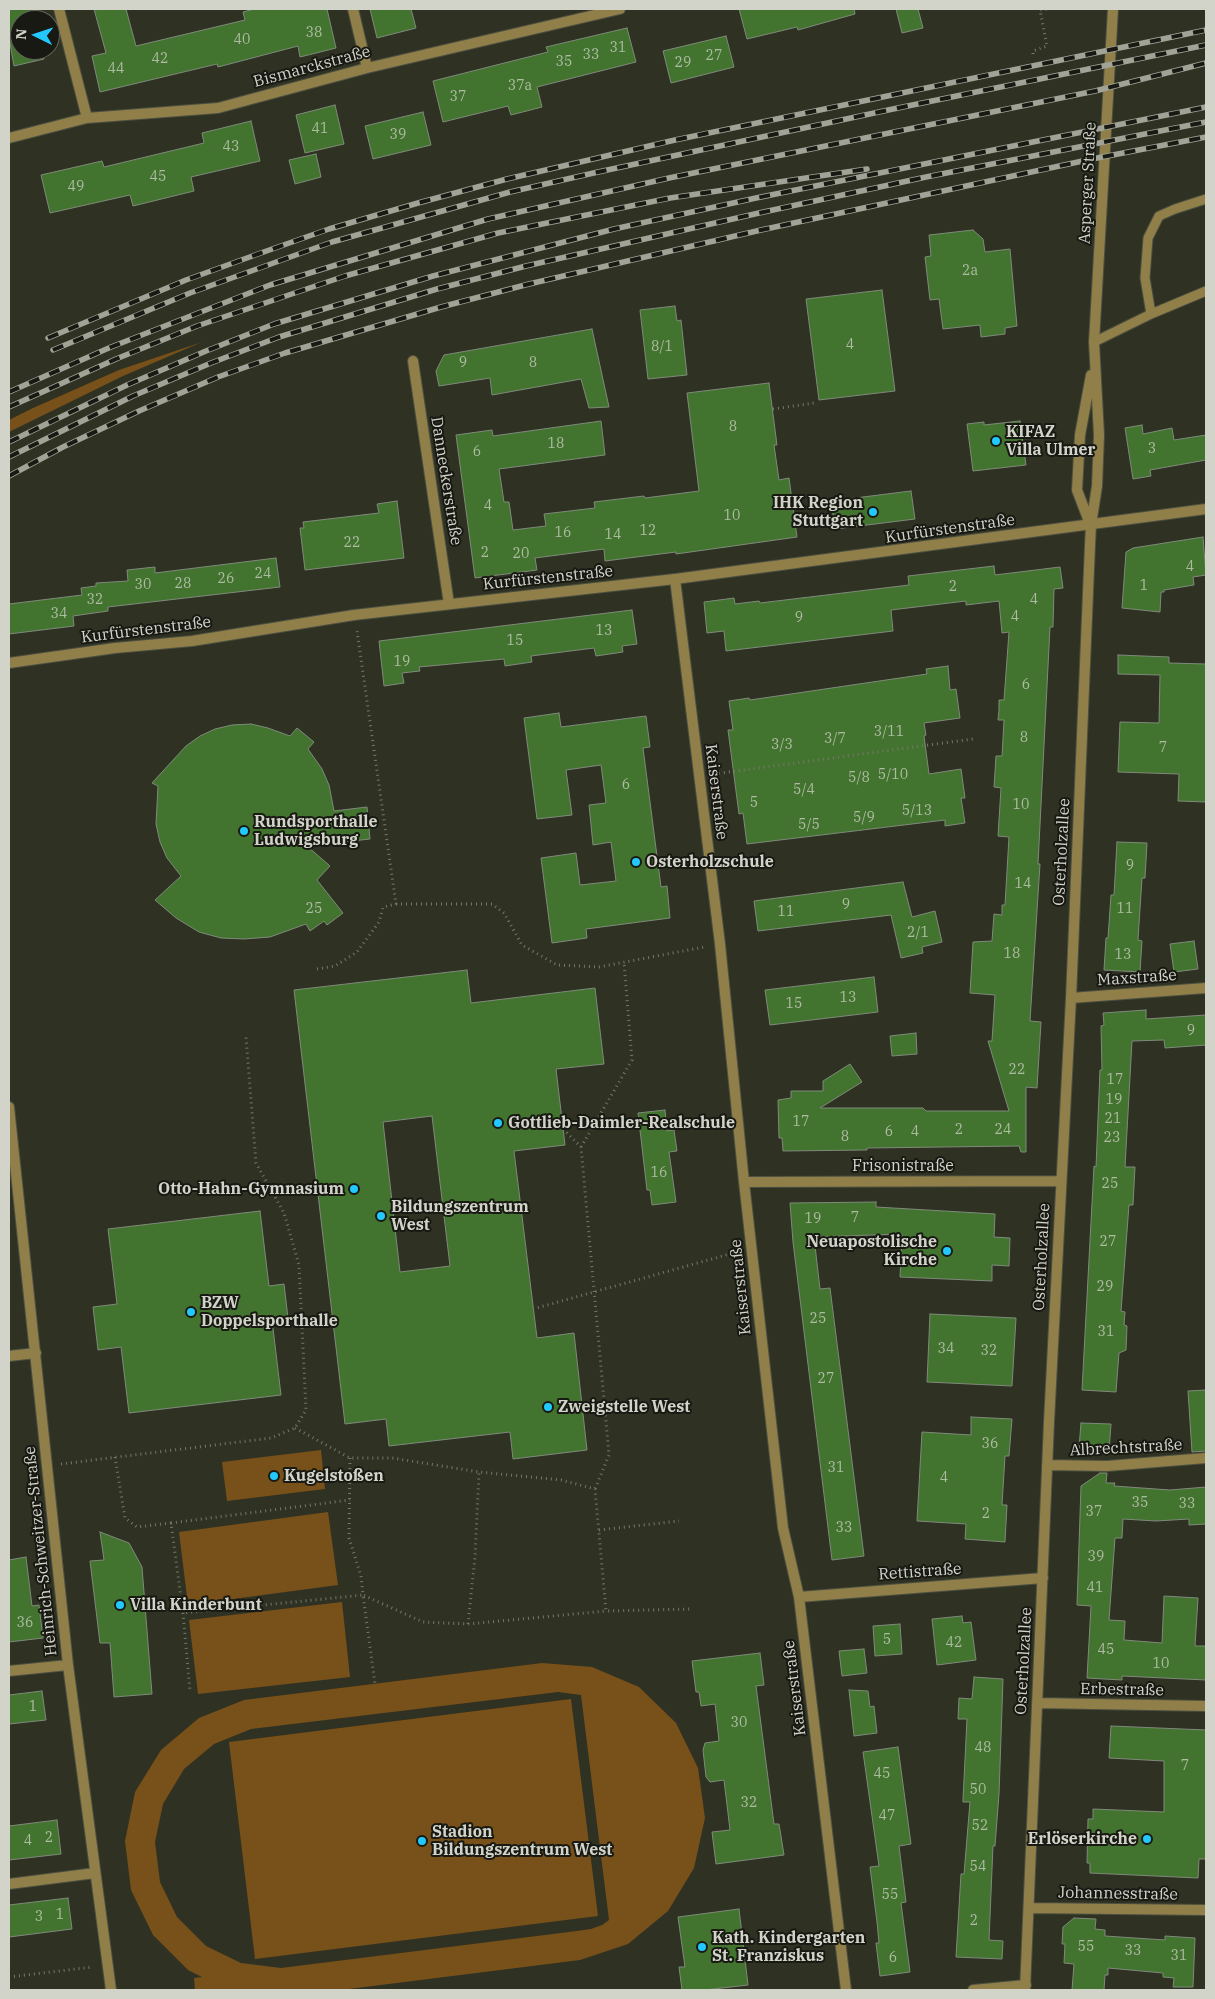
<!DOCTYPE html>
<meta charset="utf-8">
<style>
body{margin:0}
#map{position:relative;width:1215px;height:1999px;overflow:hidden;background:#2f3223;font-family:"IBM Plex Serif",serif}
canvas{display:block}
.frame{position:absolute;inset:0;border:10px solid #d2d4ca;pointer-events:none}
.north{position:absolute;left:10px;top:10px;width:50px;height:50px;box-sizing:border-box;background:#181912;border:1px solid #62645c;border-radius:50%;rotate:274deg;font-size:14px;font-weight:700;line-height:20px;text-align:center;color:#d2d4ca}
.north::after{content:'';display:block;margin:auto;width:18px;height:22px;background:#23c9fe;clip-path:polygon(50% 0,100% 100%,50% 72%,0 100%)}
</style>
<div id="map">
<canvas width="1215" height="1999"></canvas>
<div class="frame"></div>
<div class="north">N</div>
</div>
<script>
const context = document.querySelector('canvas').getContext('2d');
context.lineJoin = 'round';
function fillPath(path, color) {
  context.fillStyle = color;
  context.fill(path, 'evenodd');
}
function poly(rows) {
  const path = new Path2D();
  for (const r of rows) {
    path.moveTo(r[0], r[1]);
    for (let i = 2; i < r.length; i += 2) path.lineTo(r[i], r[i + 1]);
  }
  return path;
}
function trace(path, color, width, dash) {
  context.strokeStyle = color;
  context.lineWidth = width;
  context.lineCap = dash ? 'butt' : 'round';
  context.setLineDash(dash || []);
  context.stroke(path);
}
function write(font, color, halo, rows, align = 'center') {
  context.font = font + ' "IBM Plex Serif",serif';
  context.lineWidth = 4;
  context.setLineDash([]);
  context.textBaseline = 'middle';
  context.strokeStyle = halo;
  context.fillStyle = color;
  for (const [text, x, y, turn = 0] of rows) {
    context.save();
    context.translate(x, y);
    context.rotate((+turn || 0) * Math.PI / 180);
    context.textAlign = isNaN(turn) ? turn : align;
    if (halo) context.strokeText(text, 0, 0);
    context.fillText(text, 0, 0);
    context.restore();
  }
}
const green = poly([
 [202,342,123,376,9,432,9,420,33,408,119,370],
 [321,1450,325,1489,227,1501,222,1462],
 [328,1512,338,1585,188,1605,179,1532],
 [342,1602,350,1677,198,1694,189,1620],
 [542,1663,592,1667,639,1687,676,1723,698,1768,705,1818,694,1868,668,1911,628,1944,580,1960,341,1990,195,1990,194,1978,202,1977,188,1970,153,1935,131,1890,125,1841,135,1792,161,1750,199,1718,244,1700],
 [558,1692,581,1695,609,1920,602,1925,591,1929,577,1931,281,1968,241,1963,206,1946,177,1917,160,1882,155,1842,163,1804,184,1769,214,1744,251,1729],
 [571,1699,598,1916,255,1959,229,1742]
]);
const building = poly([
 [9,9,34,9,36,20,20,20,20,50,42,50,44,59,14,66,9,38,9,9],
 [94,9,126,9,136,46,245,20,243,12,254,9,327,9,336,48,300,57,298,46,218,67,217,64,100,92,92,56,106,53,94,9],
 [370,9,411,9,416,28,377,38,370,9],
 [739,9,854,9,855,14,798,30,797,27,747,39,739,9],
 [896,9,918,9,923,28,902,33,896,9],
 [627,28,636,62,537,87,542,107,511,115,508,106,443,122,433,81,548,52,546,47,627,28],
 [726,36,734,67,671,83,663,51,726,36],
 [335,105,344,144,305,153,296,115,335,105],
 [423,112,431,145,373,159,365,126,423,112],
 [251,121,260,161,191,177,194,191,133,206,130,195,50,213,41,175,102,161,104,167,204,143,202,133,251,121],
 [316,154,321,177,295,184,289,160,316,154],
 [973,230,983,239,985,252,1010,249,1017,326,1005,328,1005,334,981,337,980,325,943,329,939,299,930,300,925,257,931,256,929,235,973,230],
 [882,290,895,391,819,400,806,299,882,290],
 [675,306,677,321,681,320,687,375,648,379,640,310,675,306],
 [592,329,609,407,589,408,581,379,492,395,490,378,439,386,436,371,444,355,592,329],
 [769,383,777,445,774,445,779,480,789,478,797,537,676,554,676,552,605,561,604,549,535,558,537,570,475,578,456,435,492,430,493,436,601,421,605,455,499,469,504,502,509,502,513,530,546,526,544,514,595,508,594,502,644,496,645,498,699,491,687,393,769,383],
 [1020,421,1026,465,973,471,967,424,984,422,984,425,1020,421],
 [1142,425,1143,434,1172,428,1174,440,1206,435,1206,460,1150,470,1151,476,1133,479,1125,428,1142,425],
 [911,491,915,519,835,529,831,501,911,491],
 [397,501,404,558,305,570,300,528,304,528,303,522,379,513,377,504,397,501],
 [1203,537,1206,575,1193,577,1194,585,1164,590,1164,592,1161,592,1160,612,1122,608,1126,552,1133,548,1203,537],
 [276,558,280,587,108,607,108,611,73,616,74,626,9,634,9,604,82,595,81,588,96,586,96,583,128,581,127,570,155,567,155,573,276,558],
 [994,566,995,575,1060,567,1063,588,1054,589,1053,627,1050,627,1038,864,1040,864,1030,1021,1041,1022,1037,1088,1026,1087,1026,1152,1021,1152,1019,1146,867,1148,867,1150,783,1151,782,1138,779,1138,778,1100,791,1098,791,1091,823,1091,823,1081,850,1064,862,1082,820,1108,923,1108,926,1111,1009,1111,988,1041,992,1041,995,995,970,993,973,942,992,941,994,914,1002,915,1002,905,1005,905,1009,837,998,836,1001,788,994,787,996,756,1002,756,1004,720,998,720,999,710,999,700,1004,700,1009,632,1002,633,999,601,966,605,966,601,891,610,893,631,726,651,724,631,707,633,704,602,734,598,735,604,759,601,760,603,909,585,908,576,994,566],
 [632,610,637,644,622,646,623,652,596,656,594,648,531,656,532,662,505,666,504,659,419,667,420,671,402,673,404,683,384,686,379,641,632,610],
 [1118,655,1169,657,1169,663,1206,664,1206,802,1178,801,1179,774,1118,772,1120,722,1159,723,1160,675,1118,674,1118,655],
 [948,666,950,690,956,689,960,718,924,723,926,735,924,736,929,774,961,769,965,798,961,798,965,823,945,826,945,820,747,844,743,813,739,814,728,730,733,730,729,701,749,698,750,700,927,674,926,669,948,666],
 [559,713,561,727,646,716,650,747,643,748,661,887,667,886,670,918,586,929,587,938,552,943,541,858,576,853,580,885,616,881,611,842,593,845,589,805,606,803,601,765,566,770,572,815,537,819,524,718,559,713],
 [251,724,268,728,290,736,297,728,314,742,308,749,322,769,329,785,334,811,367,807,370,839,307,846,330,866,317,880,343,913,327,925,324,921,310,931,306,924,270,937,244,939,221,938,199,932,176,918,155,900,181,876,167,858,160,842,156,824,158,786,152,783,186,746,200,736,215,729,232,725,251,724],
 [1117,842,1147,843,1145,878,1142,878,1138,940,1142,941,1140,972,1104,970,1106,938,1108,938,1111,895,1114,895,1117,842],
 [903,882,912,917,935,911,942,942,922,947,923,953,901,958,891,915,758,931,754,901,903,882],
 [1194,941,1198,969,1174,972,1170,944,1194,941],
 [467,970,471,1003,595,988,604,1064,556,1069,565,1145,514,1151,537,1338,574,1333,587,1450,513,1459,510,1432,389,1446,386,1419,345,1424,294,990,467,970],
 [432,1116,450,1266,400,1272,383,1122,432,1116],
 [874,977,878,1012,770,1025,765,990,874,977],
 [1146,1010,1146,1019,1206,1015,1206,1045,1165,1048,1164,1040,1132,1041,1125,1167,1135,1167,1133,1205,1129,1205,1121,1311,1125,1312,1124,1325,1127,1326,1126,1350,1119,1353,1116,1392,1082,1390,1094,1166,1096,1167,1100,1070,1102,1070,1101,1026,1104,1025,1103,1013,1146,1010],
 [916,1033,917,1054,892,1056,890,1036,916,1033],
 [665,1110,667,1131,674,1130,677,1151,669,1152,676,1202,652,1205,650,1190,647,1190,638,1113,665,1110],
 [876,1202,876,1207,995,1214,994,1237,1010,1238,1009,1266,992,1265,992,1281,900,1277,902,1234,814,1237,820,1289,830,1288,864,1556,832,1560,793,1242,790,1203,876,1202],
 [260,1211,269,1286,284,1284,288,1318,272,1320,281,1395,129,1413,121,1347,98,1350,93,1307,117,1304,108,1229,260,1211],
 [930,1314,1016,1318,1012,1386,927,1382,930,1314],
 [1206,1390,1206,1451,1192,1452,1188,1391,1206,1390],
 [971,1417,1012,1419,1009,1456,1005,1456,1002,1505,1007,1505,1005,1542,965,1539,966,1524,917,1521,922,1432,971,1435,971,1417],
 [1081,1423,1111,1424,1109,1451,1079,1448,1081,1423],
 [1100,1473,1107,1473,1106,1483,1115,1483,1114,1486,1170,1490,1206,1487,1206,1524,1189,1525,1189,1519,1156,1521,1123,1519,1122,1538,1115,1538,1109,1620,1125,1621,1124,1640,1162,1643,1164,1596,1198,1598,1195,1646,1206,1646,1206,1680,1122,1676,1122,1680,1087,1678,1091,1606,1077,1605,1081,1486,1100,1473],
 [100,1532,129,1543,142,1567,152,1694,114,1697,110,1643,100,1643,90,1561,104,1560,100,1532],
 [26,1557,32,1606,39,1605,43,1638,9,1642,9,1560,26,1557],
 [962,1616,963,1623,971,1622,976,1660,937,1665,932,1619,962,1616],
 [900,1624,902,1654,875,1656,873,1626,900,1624],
 [864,1649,867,1673,842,1676,839,1651,864,1649],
 [760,1653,764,1685,756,1686,774,1824,779,1824,784,1855,716,1864,712,1832,730,1830,724,1780,710,1782,706,1777,703,1750,705,1743,719,1741,715,1704,701,1706,699,1692,696,1692,692,1661,760,1653],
 [974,1677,1003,1679,999,1794,995,1846,993,1846,989,1940,1003,1941,1002,1959,956,1957,961,1874,964,1874,970,1802,963,1802,963,1800,967,1719,958,1719,959,1698,972,1699,974,1677],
 [849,1690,868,1691,870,1707,874,1706,877,1733,854,1736,849,1690],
 [42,1691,46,1720,9,1724,9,1695,42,1691],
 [1111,1726,1206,1730,1206,1859,1199,1859,1198,1878,1090,1873,1090,1863,1087,1863,1088,1819,1093,1819,1093,1809,1164,1812,1164,1761,1109,1758,1111,1726],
 [898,1747,911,1844,899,1846,906,1902,901,1903,910,1972,880,1976,876,1943,879,1943,877,1922,870,1867,879,1866,863,1752,898,1747],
 [57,1820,61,1854,9,1860,9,1826,57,1820],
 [68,1898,72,1929,9,1937,9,1905,68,1898],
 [739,1909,748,1985,705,1990,682,1990,679,1967,685,1967,678,1917,739,1909],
 [1074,1918,1096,1919,1095,1929,1105,1930,1105,1936,1165,1940,1165,1936,1195,1938,1193,1987,1173,1987,1174,1978,1163,1977,1163,1973,1108,1968,1108,1975,1105,1975,1104,1990,1072,1990,1074,1964,1064,1963,1065,1944,1062,1944,1063,1927,1074,1918]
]);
const path = poly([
 [1033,54,1033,51,1047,46,1040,10,1049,9],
 [773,409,814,403],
 [714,774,973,739],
 [396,904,492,904,504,913,522,945,557,965,599,967,704,947],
 [317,969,335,966,357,952,379,922,383,907,396,904,357,631],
 [563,1129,581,1147,609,1455,595,1489],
 [581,1147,632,1060,624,962],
 [533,1309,737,1252],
 [295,1428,350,1458,392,1458,479,1472,561,1480,595,1489,606,1611,690,1609],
 [115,1457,125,1518,137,1527,171,1523,183,1613,363,1595,375,1684],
 [350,1458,349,1538,361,1576,363,1595,423,1622,468,1624,606,1611],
 [61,1464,271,1438,295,1428,306,1410,299,1265,284,1213,256,1163,246,1037],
 [171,1523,350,1500],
 [599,1530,679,1521],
 [183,1613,190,1691],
 [468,1624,475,1557,479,1472],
 [9,1977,93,1967]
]);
const service = poly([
 [1151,314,1145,278,1148,238,1159,216,1175,209,1206,199],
 [1094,342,1151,314,1206,291]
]);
const minor = poly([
 [59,9,87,118],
 [353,9,367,68],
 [9,138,87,118,218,108,367,68,620,9],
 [413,361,449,604],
 [1090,524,1077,490,1080,435,1091,375],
 [675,579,720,944,744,1182,783,1528,799,1597,846,1990],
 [1071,998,1206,988],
 [9,1107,68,1665,111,1990],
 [744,1182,1061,1181],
 [9,1356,36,1353],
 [1047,1465,1107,1466,1206,1458],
 [799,1597,1043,1578],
 [9,1671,68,1665],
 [1037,1703,1206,1706],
 [9,1884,95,1873],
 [1029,1908,1206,1910],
 [973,1990,1026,1985],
 [1025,1990,1049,1422,1071,998,1090,545,1091,525,1097,486,1099,435,1094,342,1113,9]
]);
const tertiary = poly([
 [9,663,115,648,192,641,354,615,675,579,1206,509]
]);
const rail = poly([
 [48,338,186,280,258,254,329,229,418,203,507,179,675,140,1206,30],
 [53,350,190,293,332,242,510,192,598,172,893,109,1206,45],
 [9,392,111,347,270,285,488,219,669,178,1095,91,1206,63],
 [9,407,116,359,197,326,345,276,498,233,670,198,867,169],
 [9,442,127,385,206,351,274,324,433,276,614,229,756,198,1206,107],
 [9,457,133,396,211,363,279,337,437,289,526,266,759,213,926,177,1206,122],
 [9,476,63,447,139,411,218,377,285,353,441,307,529,284,761,230,1092,159,1206,137]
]);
const markers = [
 [996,441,5,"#23c9fe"],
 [873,512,5,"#23c9fe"],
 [244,831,5,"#23c9fe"],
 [636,862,5,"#23c9fe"],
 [498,1123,5,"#23c9fe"],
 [354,1189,5,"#23c9fe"],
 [381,1216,5,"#23c9fe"],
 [947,1251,5,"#23c9fe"],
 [191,1312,5,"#23c9fe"],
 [548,1407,5,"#23c9fe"],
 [274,1476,5,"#23c9fe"],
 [120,1605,5,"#23c9fe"],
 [1147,1839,5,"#23c9fe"],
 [422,1841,5,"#23c9fe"],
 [702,1947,5,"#23c9fe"]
];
const numberNames = [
 ["38",314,33],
 ["40",242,40],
 ["31",618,48],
 ["33",591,55],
 ["27",714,56],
 ["42",160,59],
 ["35",564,62],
 ["29",683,63],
 ["44",116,69],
 ["37a",520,86],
 ["37",458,97],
 ["41",320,129],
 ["39",398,135],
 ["43",231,147],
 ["45",158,177],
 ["49",76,187],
 ["2a",970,271],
 ["4",850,345],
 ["8/1",662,347],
 ["9",463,363],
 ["8",533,363],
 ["8",733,427],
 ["18",556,444],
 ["3",1152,449],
 ["6",477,452],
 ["4",488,506],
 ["10",732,516],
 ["12",648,531],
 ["16",563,533],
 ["14",613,535],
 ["22",352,543],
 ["2",485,553],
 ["20",521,554],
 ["4",1190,567],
 ["24",263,574],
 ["26",226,579],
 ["28",183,584],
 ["30",143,585],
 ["1",1144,586],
 ["2",953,587],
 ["32",95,600],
 ["4",1034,600],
 ["34",59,614],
 ["4",1015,617],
 ["9",799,618],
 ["13",604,631],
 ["15",515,641],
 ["19",402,662],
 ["6",1026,685],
 ["3/11",889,732],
 ["8",1024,738],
 ["3/7",835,739],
 ["3/3",782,745],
 ["7",1163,748],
 ["5/10",893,775],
 ["5/8",859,778],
 ["6",626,785],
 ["5/4",804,790],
 ["5",754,803],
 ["10",1021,805],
 ["5/13",917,811],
 ["5/9",864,818],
 ["5/5",809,825],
 ["9",1130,866],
 ["14",1023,884],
 ["9",846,905],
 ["25",314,909],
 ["11",1125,909],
 ["11",786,912],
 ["2/1",918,933],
 ["18",1012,954],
 ["13",1123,955],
 ["13",848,998],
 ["15",794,1004],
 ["9",1191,1031],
 ["22",1017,1070],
 ["17",1115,1080],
 ["19",1114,1100],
 ["21",1113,1119],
 ["17",801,1122],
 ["2",959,1130],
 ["24",1003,1130],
 ["6",889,1132],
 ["4",915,1132],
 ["8",845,1137],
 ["23",1112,1138],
 ["16",659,1173],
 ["25",1110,1184],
 ["7",855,1218],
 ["19",813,1219],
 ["27",1108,1242],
 ["29",1105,1287],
 ["25",818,1319],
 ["31",1106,1332],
 ["34",946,1349],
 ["32",989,1351],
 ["27",826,1379],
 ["36",990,1444],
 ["31",836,1468],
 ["4",944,1478],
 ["35",1140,1503],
 ["33",1187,1504],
 ["37",1094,1512],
 ["2",986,1514],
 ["33",844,1528],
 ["39",1096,1557],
 ["41",1095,1588],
 ["36",25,1623],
 ["5",887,1640],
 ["42",954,1643],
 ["45",1106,1650],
 ["10",1161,1664],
 ["1",33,1707],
 ["30",739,1723],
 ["48",983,1748],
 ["7",1185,1766],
 ["45",882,1774],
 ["50",978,1790],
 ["32",749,1803],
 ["47",887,1816],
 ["52",980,1826],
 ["2",49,1838],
 ["4",28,1841],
 ["54",978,1867],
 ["55",890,1895],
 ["1",60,1915],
 ["3",39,1917],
 ["2",974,1921],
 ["55",1086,1947],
 ["33",1133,1951],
 ["31",1179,1956],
 ["6",893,1958]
];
const streetNames = [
 ["Bismarckstraße",312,67,-15],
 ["Asperger Straße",1088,183,-87],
 ["Danneckerstraße",446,481,81],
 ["Kurfürstenstraße",950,529,-8],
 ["Kurfürstenstraße",548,578,-6],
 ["Kurfürstenstraße",146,630,-7],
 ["Kaiserstraße",716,792,83],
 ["Osterholzallee",1062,852,-87],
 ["Maxstraße",1137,978,-4],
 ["Frisonistraße",903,1166],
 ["Osterholzallee",1042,1257,-87],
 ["Kaiserstraße",741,1287,-96],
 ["Albrechtstraße",1126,1448,-3],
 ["Heinrich-Schweitzer-Straße",41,1551,-96],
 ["Rettistraße",920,1572,-4],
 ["Osterholzallee",1024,1661,-87],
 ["Kaiserstraße",795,1688,-97],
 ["Erbestraße",1122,1690,1],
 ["Johannesstraße",1118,1894,1]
];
const poiNames = [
 ["KIFAZ",1006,432],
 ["Villa Ulmer",1006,450],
 ["IHK Region",863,503,"right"],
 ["Stuttgart",863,521,"right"],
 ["Rundsporthalle",254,822],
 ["Ludwigsburg",254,840],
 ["Osterholzschule",646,862],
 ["Gottlieb-Daimler-Realschule",508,1123],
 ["Otto-Hahn-Gymnasium",344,1189,"right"],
 ["Bildungszentrum",391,1207],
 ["West",391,1225],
 ["Neuapostolische",937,1242,"right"],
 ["Kirche",937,1260,"right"],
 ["BZW",201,1303],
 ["Doppelsporthalle",201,1321],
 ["Zweigstelle West",558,1407],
 ["Kugelstoßen",284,1476],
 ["Villa Kinderbunt",130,1605],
 ["Stadion",432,1832],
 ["Bildungszentrum West",432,1850],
 ["Erlöserkirche",1137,1839,"right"],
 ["Kath. Kindergarten",712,1938],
 ["St. Franziskus",712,1956]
];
fillPath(green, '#78501a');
fillPath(building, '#43742f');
trace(building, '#7f8a7b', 1);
trace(service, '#4c4f41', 11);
trace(minor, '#4c4f41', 12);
trace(tertiary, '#4c4f41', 12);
trace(path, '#75776a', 3, [1, 4]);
trace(service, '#907f48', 9);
trace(minor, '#907f48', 10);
trace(tertiary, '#907f48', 10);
trace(rail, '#a1a397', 5.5);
trace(rail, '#181912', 4, [11]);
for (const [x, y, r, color] of markers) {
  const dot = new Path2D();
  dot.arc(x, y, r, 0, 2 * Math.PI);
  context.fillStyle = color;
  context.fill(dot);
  trace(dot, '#181912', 2);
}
write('14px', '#aebca3', null, numberNames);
write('16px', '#d2d4ca', '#181912', streetNames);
write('bold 16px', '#d2d4ca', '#181912', poiNames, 'left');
</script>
